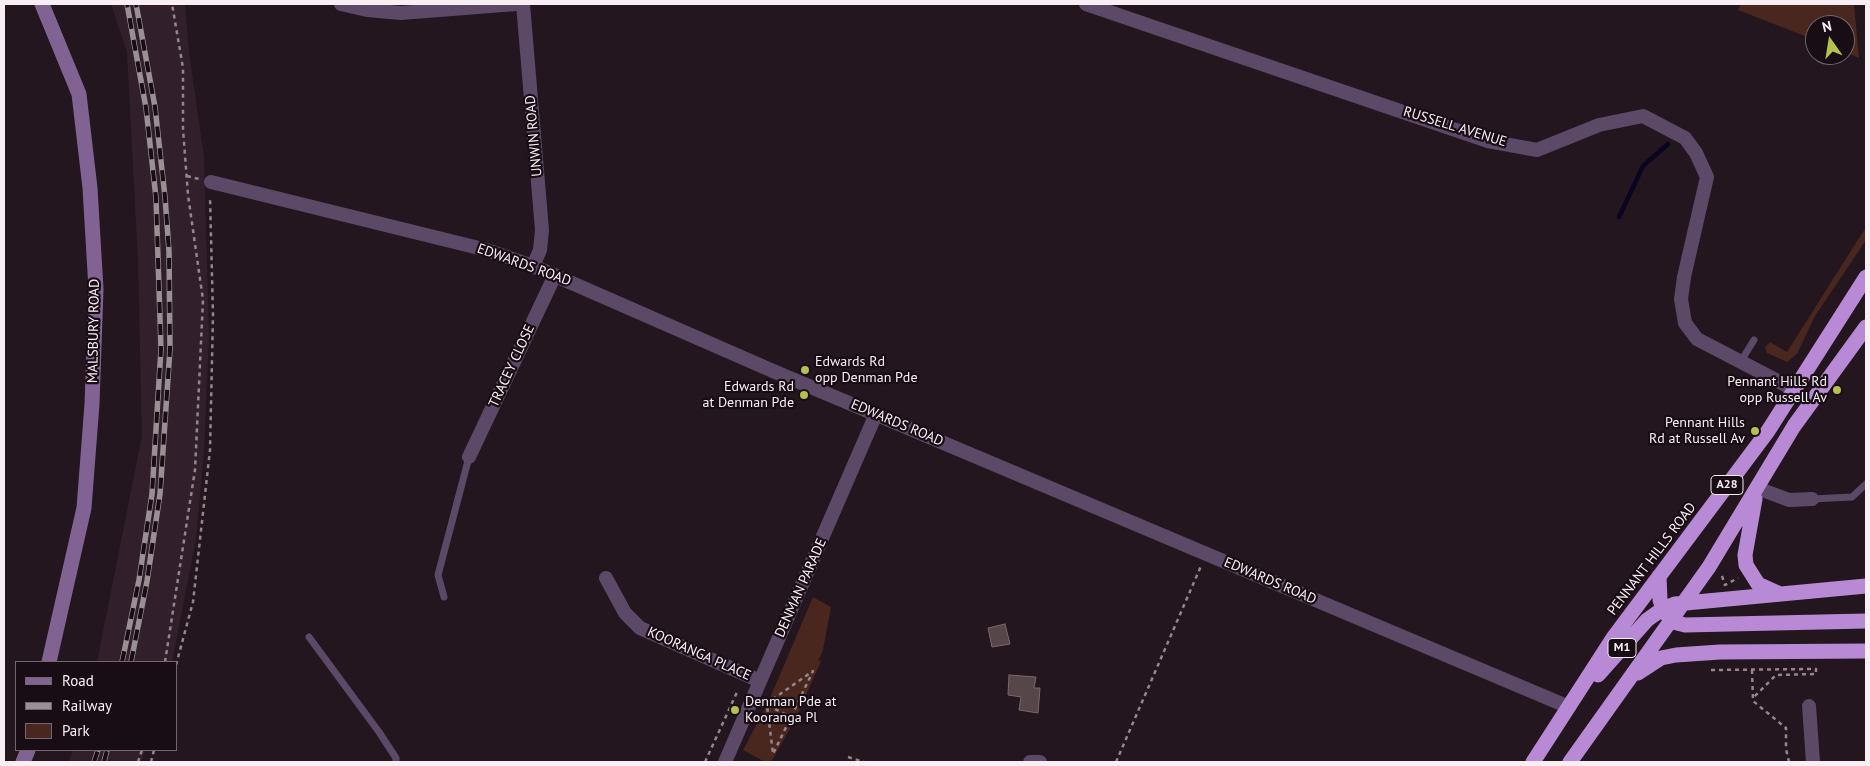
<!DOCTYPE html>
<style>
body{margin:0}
#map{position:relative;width:1870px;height:766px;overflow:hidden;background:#23161e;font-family:"PT Sans",sans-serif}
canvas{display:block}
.frame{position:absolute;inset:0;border:5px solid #f8eff4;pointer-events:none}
.legend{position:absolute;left:15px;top:661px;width:162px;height:90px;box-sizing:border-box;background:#190d15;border:1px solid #72676e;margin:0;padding:6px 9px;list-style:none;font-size:15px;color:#f8eff4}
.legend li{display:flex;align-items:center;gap:10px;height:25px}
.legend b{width:25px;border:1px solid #72676e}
.north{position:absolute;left:1805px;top:15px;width:50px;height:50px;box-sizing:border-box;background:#190d15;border:1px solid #72676e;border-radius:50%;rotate:347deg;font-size:14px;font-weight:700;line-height:20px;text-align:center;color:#f8eff4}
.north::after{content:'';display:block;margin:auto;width:18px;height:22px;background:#b3c24b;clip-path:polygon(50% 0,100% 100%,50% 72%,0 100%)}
</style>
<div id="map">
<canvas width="1870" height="766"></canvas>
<div class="frame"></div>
<ul class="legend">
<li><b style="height:6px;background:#816393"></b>Road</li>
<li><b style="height:6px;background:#998f95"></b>Railway</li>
<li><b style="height:14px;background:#49261e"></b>Park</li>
</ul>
<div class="north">N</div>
</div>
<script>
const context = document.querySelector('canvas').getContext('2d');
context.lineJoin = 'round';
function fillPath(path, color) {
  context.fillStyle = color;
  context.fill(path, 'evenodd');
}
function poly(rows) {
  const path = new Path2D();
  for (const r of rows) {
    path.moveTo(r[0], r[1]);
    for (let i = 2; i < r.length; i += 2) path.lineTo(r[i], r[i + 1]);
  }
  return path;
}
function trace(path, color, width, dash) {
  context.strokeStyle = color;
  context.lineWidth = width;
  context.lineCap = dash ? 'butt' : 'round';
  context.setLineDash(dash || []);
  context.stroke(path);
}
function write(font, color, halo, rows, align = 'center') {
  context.font = font + ' "PT Sans",sans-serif';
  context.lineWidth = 4.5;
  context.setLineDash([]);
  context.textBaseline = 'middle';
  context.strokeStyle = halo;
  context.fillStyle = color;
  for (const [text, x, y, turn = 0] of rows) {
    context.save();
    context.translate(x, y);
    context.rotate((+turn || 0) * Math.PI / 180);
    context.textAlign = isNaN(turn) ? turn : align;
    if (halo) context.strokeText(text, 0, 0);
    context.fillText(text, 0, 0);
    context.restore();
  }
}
const built = poly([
 [111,4,185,4,189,52,204,158,209,336,204,451,196,539,172,662,97,662,142,436,138,261,127,52],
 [73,750,145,750,141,762,69,762]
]);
const green = poly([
 [1741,4,1854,4,1859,58,1845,52,1845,25,1815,25,1815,40,1738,10],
 [1866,223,1866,240,1815,316,1797,354,1787,362,1767,353,1765,347,1770,342,1787,352,1866,227],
 [813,597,831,607,823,650,818,662,822,659,795,720,771,762,765,762,743,750,767,705]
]);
const stream = poly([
 [1619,217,1643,166,1668,144]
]);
const building = poly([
 [1005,624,1010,644,992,647,988,628,1005,624],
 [1009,675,1036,677,1034,688,1040,688,1038,713,1019,710,1021,697,1008,695,1009,675]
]);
const path = poly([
 [187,176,199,179],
 [1722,576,1725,585,1738,578],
 [165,662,195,470,203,300,188,195,183,129,183,68,172,4],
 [176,665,193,602,210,450,213,315,210,197],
 [1711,670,1816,669,1816,674,1776,675,1753,698],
 [1752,670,1753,701,1786,728,1786,749,1789,762],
 [766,704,813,671,791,717,773,754,767,705,791,717],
 [848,757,864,762],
 [138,762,142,750],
 [151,762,154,750],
 [705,762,738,690],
 [1116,762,1201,566]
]);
const lane = poly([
 [1741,361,1754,340],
 [1812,499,1852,497,1866,484],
 [444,597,438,575,469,457],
 [309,637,379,732,396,758,396,762]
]);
const street = poly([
 [341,4,367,10,401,13,516,4],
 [523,4,542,230,540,250,533,266],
 [1086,4,1488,141,1537,150,1599,125,1643,116,1685,138,1696,153,1707,177,1684,277,1681,299,1685,323,1697,339,1795,390],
 [211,182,487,250,533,266,773,371,1569,707],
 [469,457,555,275],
 [1757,488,1789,500,1812,499],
 [606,578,625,613,640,628,760,681],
 [1809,706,1813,762],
 [725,762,876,414],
 [1030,762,1040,762]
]);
const secondary = poly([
 [42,4,79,94,90,188,96,289,92,404,84,508,49,662],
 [23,762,28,750]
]);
const highway = poly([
 [1755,499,1745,555,1746,565,1758,584,1778,593],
 [1659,576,1660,600,1665,613,1677,623,1685,625,1866,621],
 [1638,673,1661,658,1676,655,1720,652,1866,651],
 [1598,675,1647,620,1661,610,1675,604,1866,586],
 [1533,762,1613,638,1768,431,1866,277],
 [1570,762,1709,567,1794,426,1866,327]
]);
const rail = poly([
 [122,662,139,580,152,494,161,349,156,198,146,108,127,4],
 [131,662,147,581,160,494,170,349,169,251,165,197,155,107,136,4],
 [94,762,98,750],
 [104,762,107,750]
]);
const markers = [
 [805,370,5,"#b3c24b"],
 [1837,390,5,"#b3c24b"],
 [804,395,5,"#b3c24b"],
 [1755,431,5,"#b3c24b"],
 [735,710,5,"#b3c24b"]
];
const shields = [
 [1727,485,32],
 [1622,648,28]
];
const shieldNames = [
 ["A28",1727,485],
 ["M1",1622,648]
];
const streetNames = [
 ["RUSSELL AVENUE",1455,127,17],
 ["UNWIN ROAD",534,136,-95],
 ["EDWARDS ROAD",524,265,20],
 ["MALSBURY ROAD",94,331,-89],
 ["TRACEY CLOSE",512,366,-65],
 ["EDWARDS ROAD",897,423,23],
 ["PENNANT HILLS ROAD",1652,559,-53],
 ["EDWARDS ROAD",1270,581,23],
 ["DENMAN PARADE",801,588,-66],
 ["KOORANGA PLACE",699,654,24]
];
const poiNames = [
 ["Edwards Rd",815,362,"left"],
 ["opp Denman Pde",815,378,"left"],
 ["Pennant Hills Rd",1827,382],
 ["opp Russell Av",1827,398],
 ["Edwards Rd",794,387],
 ["at Denman Pde",794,403],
 ["Pennant Hills",1745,423],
 ["Rd at Russell Av",1745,439],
 ["Denman Pde at",745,702,"left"],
 ["Kooranga Pl",745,718,"left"]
];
fillPath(built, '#31202c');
fillPath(green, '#49261e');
trace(stream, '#090521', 4.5);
fillPath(building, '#574649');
trace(building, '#7a686b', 1);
trace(path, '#92878d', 2.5, [4, 4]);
trace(lane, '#5c4967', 7);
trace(street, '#5c4967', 14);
trace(secondary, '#816393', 15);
trace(highway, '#b889d4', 15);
trace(rail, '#998f95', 5.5);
trace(rail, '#190d15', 4, [11]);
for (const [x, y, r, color] of markers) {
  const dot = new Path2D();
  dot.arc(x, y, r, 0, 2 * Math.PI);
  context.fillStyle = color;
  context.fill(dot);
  trace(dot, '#190d15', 2);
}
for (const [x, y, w] of shields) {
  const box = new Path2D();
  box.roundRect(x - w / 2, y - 9.5, w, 19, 4);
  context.fillStyle = '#190d15';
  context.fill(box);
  trace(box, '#f8eff4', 1);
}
write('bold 12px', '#f8eff4', null, shieldNames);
write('14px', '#f8eff4', '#190d15', streetNames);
write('14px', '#f8eff4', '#190d15', poiNames, 'right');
</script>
